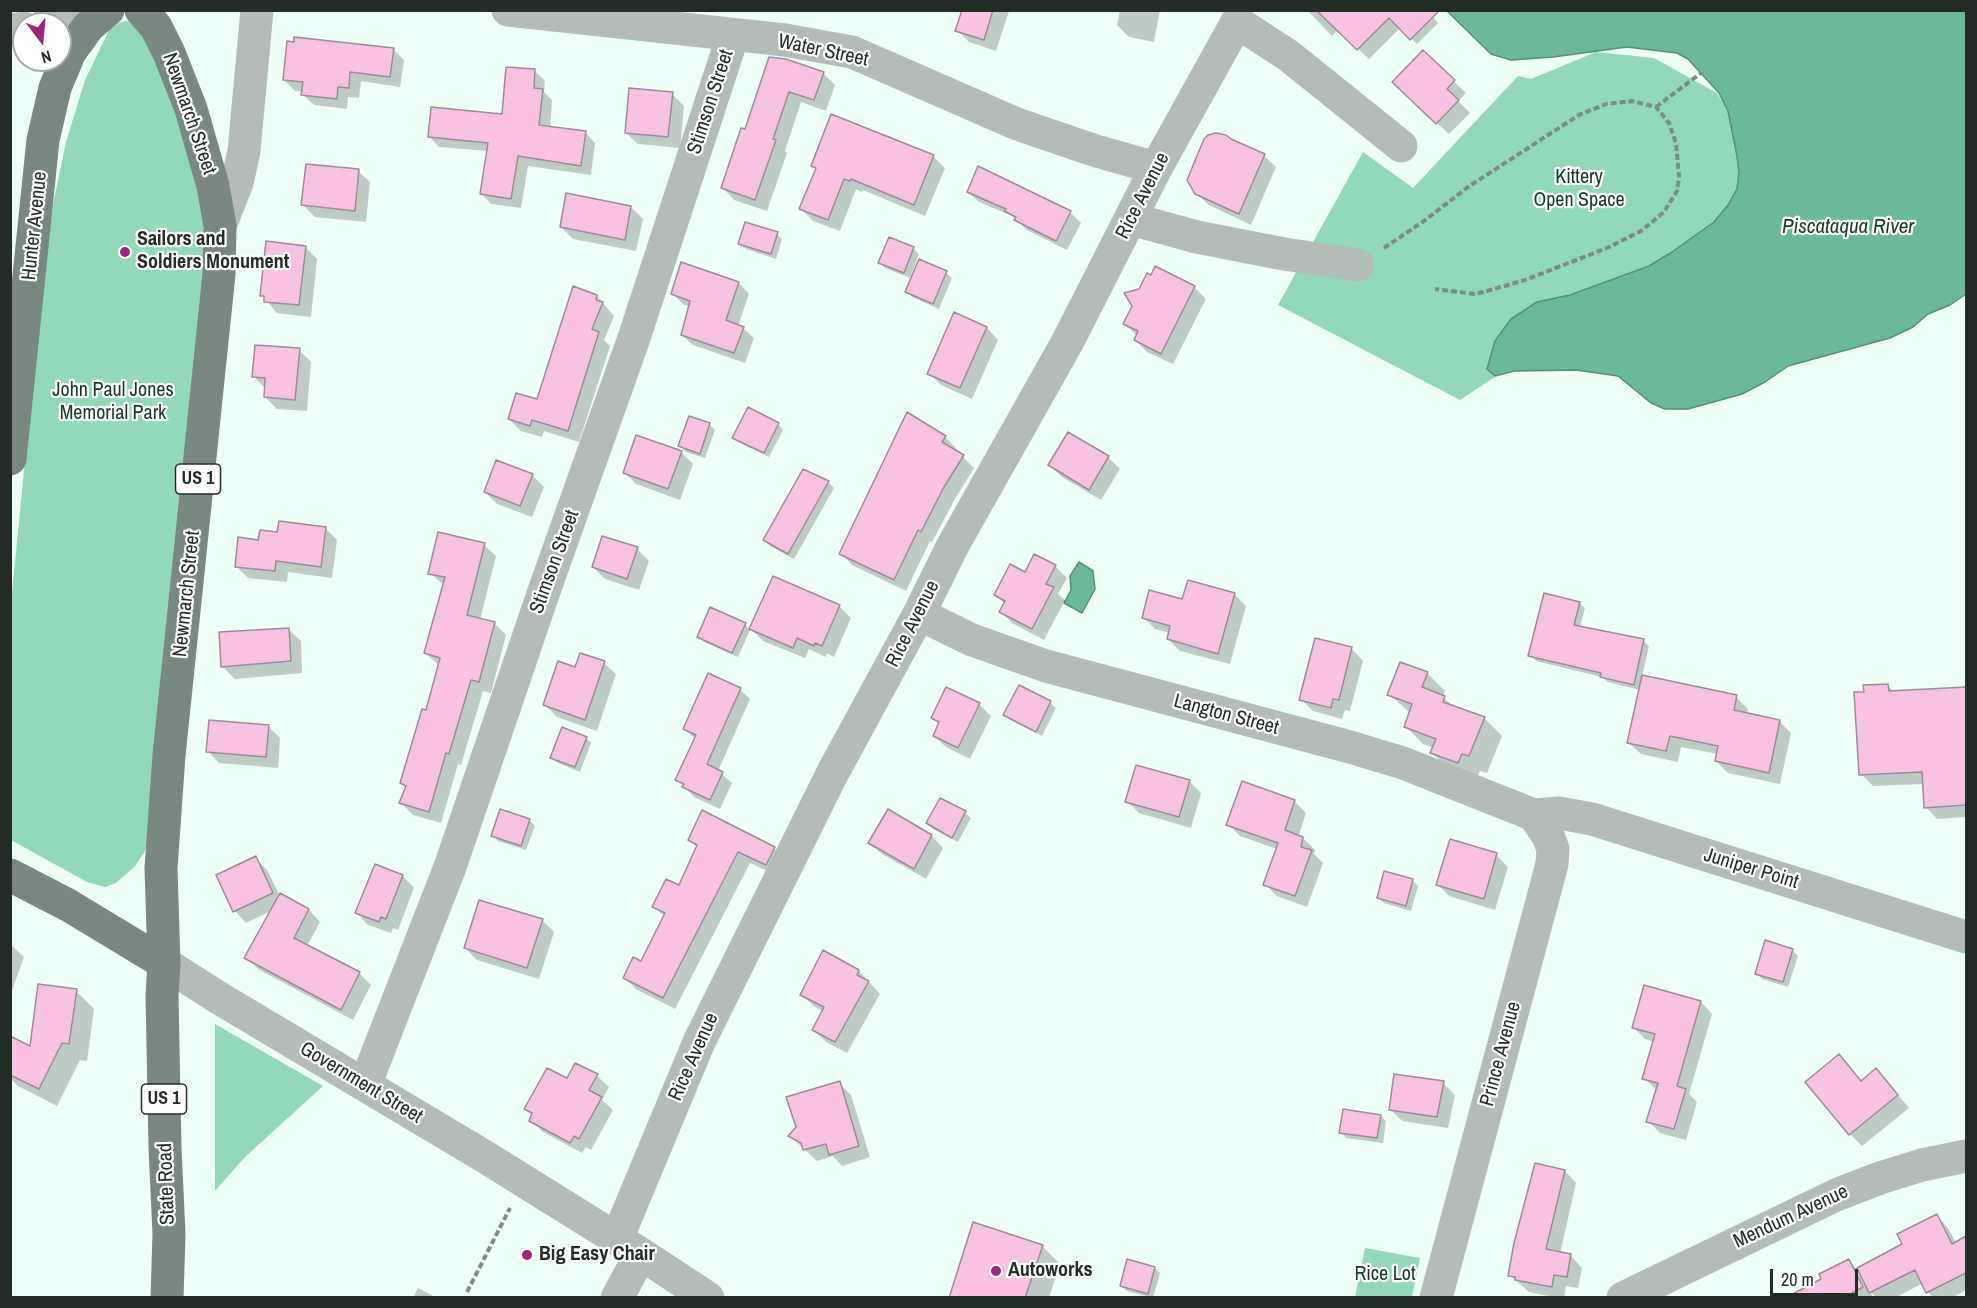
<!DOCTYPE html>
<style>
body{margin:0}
#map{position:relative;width:1977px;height:1308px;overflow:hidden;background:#eefff7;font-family:"Archivo Narrow",sans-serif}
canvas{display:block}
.frame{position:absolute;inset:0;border:12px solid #232b27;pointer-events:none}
.north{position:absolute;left:12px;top:12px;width:60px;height:60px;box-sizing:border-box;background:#fff;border:2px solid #a7aaa9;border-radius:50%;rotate:164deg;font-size:16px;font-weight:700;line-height:24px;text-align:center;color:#232b27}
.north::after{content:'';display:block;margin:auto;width:21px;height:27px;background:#9e257d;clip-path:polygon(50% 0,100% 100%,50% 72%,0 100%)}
.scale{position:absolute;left:1770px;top:1269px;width:88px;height:27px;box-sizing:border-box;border:3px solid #232b27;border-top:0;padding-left:8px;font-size:18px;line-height:21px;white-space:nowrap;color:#232b27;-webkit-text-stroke:4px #fff;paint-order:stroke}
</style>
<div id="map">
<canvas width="1977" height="1308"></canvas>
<div class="frame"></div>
<div class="north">N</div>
<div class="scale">20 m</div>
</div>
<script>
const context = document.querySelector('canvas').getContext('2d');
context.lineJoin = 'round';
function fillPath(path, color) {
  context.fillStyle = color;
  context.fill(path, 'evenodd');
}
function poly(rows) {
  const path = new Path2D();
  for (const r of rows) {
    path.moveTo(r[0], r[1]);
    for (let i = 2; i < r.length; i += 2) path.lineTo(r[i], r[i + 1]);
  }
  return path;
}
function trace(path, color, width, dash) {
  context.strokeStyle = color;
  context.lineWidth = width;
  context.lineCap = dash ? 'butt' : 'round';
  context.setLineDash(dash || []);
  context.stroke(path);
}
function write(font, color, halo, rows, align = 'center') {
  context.font = font + ' "Archivo Narrow",sans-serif';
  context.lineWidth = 4.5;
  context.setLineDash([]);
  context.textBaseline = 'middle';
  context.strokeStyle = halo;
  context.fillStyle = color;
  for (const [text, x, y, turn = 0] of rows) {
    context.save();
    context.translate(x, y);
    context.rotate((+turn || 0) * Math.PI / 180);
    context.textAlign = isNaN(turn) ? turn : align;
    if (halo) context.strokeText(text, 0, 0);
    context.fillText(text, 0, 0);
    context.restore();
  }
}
const green = poly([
 [127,21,135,25,156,53,200,189,206,256,149,841,144,853,135,866,116,883,105,887,87,882,11,840,11,603,44,267,54,199,66,142,85,80,109,30,121,22],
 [1596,52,1654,58,1717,93,1737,124,1749,162,1727,225,1460,400,1278,305,1363,152,1413,188,1518,76,1531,79],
 [215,1024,323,1086,245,1157,215,1191],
 [1365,1248,1420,1258,1412,1297,1355,1297]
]);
const water = poly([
 [1447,11,1966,11,1966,294,1950,305,1928,314,1913,327,1890,338,1788,366,1765,382,1742,394,1688,409,1665,409,1651,403,1618,376,1576,370,1514,371,1495,376,1487,369,1495,341,1511,319,1537,302,1570,295,1649,266,1672,252,1714,222,1728,205,1737,189,1739,172,1737,156,1728,111,1719,93,1688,59,1677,53,1627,47,1553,57,1511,60,1491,54,1447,11],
 [1079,562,1093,571,1095,589,1082,613,1064,603,1071,590,1070,576,1079,562]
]);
const shadow = poly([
 [963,10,1009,11,996,51,969,42,957,30],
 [1120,10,1160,10,1154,42,1129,37,1117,25],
 [1307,10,1426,10,1438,23,1417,44,1400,28,1369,59,1338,30,1332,36],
 [393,49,404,60,400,87,361,81,359,98,348,97,347,109,314,105,303,95,303,91,295,91,284,80],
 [1423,52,1466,93,1458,101,1470,113,1449,134,1406,94],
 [770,59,823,73,835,85,826,111,801,102,785,151,787,153,767,211,734,200,723,188,746,131],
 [535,71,545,81,544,92,552,100,550,128,585,132,595,143,591,175,528,166,521,208,491,204,481,193,488,151,439,147,429,136,503,115],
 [672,94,684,106,680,148,638,144,626,133],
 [1230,141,1264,156,1276,167,1251,225,1209,205,1196,193],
 [933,156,945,168,925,216,863,190,862,192,856,189,840,231,813,221,801,209,817,170,813,166],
 [979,168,1070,212,1081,223,1067,250,1027,230,1012,216,979,202,968,192],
 [358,171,370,182,366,222,315,217,303,205],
 [631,207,643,219,636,251,573,239,561,227],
 [777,234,782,239,776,259,746,249,740,244],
 [890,239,914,249,919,254,910,278,885,268,880,263],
 [305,247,317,259,311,317,277,313,262,295],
 [920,261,946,273,952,278,939,309,912,297,907,292],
 [682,264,739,283,749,294,738,326,743,328,754,338,745,363,693,345,682,335,690,307,683,304,673,294],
 [1194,287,1206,299,1173,364,1147,352,1135,340,1137,336,1125,324],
 [597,296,614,316,604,340,610,346,579,442,544,431,542,437,521,431,509,419,538,401],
 [955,314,987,328,998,340,972,399,941,385,929,373],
 [299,350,311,362,307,411,277,409,265,397,265,388,253,376],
 [709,424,715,430,705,458,686,452,680,446],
 [778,424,783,430,769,457,740,443,734,437],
 [945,437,956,448,954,452,963,457,974,468,955,499,932,542,930,541,906,591,852,565,841,553],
 [681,452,693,464,680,500,636,484,624,472],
 [1108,457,1120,469,1101,500,1062,477,1050,465],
 [532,475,544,487,532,517,497,504,485,492],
 [828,482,834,488,794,559,770,546,765,540],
 [325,528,337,540,332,578,288,572,287,582,248,578,236,566,259,541,278,534],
 [484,545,496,556,480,620,495,624,506,635,491,693,483,691,461,765,458,764,441,823,413,815,401,803,407,788,402,783,427,712,440,666,425,653,444,585,430,573],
 [637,549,649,561,639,590,605,579,593,567],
 [1055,566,1067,578,1058,594,1065,600,1044,640,1012,623,1001,612,1005,604,996,595],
 [1234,594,1246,606,1230,664,1180,651,1168,639,1170,633,1155,629,1144,618,1183,601],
 [1579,603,1585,608,1580,627,1643,641,1649,646,1642,677,1736,697,1748,709,1747,714,1779,721,1791,733,1780,784,1728,773,1716,761,1718,754,1681,747,1678,762,1641,754,1629,743,1640,690,1608,682,1602,677,1536,661,1530,655],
 [839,606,851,618,834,657,827,653,826,657,809,649,805,658,763,641,751,629],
 [745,624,750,630,738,657,704,642,699,637],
 [289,630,301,641,302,673,235,679,223,667],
 [1352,649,1363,661,1350,711,1345,710,1342,719,1313,711,1301,699],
 [604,663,616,674,597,731,557,717,545,705],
 [1427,673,1445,691,1443,697,1454,707,1484,718,1502,736,1487,773,1480,771,1476,780,1450,770,1432,753,1434,748,1423,744,1405,726,1410,713,1389,694],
 [1888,686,1894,692,1966,688,1966,817,1937,819,1926,807,1924,784,1873,786,1861,774,1865,693],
 [1020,687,1050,703,1056,708,1042,736,1011,720,1005,715],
 [947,689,980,705,991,716,970,759,946,747,934,736,940,725,933,718],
 [740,690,750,699,718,771,732,783,720,809,694,797,677,779,696,739,684,729],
 [268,726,280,738,278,768,219,763,208,751],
 [586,738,591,743,580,772,558,763,552,758],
 [1189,781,1201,793,1191,828,1139,813,1127,801],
 [940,800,965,813,971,818,958,842,933,829,928,823],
 [1294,801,1306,813,1298,837,1303,838,1315,850,1314,854,1323,863,1307,907,1277,896,1265,884,1277,849,1240,836,1228,824],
 [888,811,932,836,943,848,926,879,882,854,870,842],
 [529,820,535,826,526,850,498,841,493,836],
 [689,840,774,848,786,860,778,876,750,863,675,1009,636,989,625,978,641,963,665,917,654,906,680,887,698,848],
 [1451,841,1496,855,1508,867,1495,910,1449,896,1437,884],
 [255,858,267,870,279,894,309,910,320,922,307,946,359,973,371,985,353,1020,258,969,246,957,271,911,246,923,235,911],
 [376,866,403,876,414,888,398,930,393,928,391,933,368,925,357,913],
 [1412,880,1418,886,1411,911,1384,903,1379,898],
 [542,920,554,932,539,979,477,960,465,948],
 [10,944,24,957,10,996],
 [1792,950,1798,956,1788,987,1762,979,1757,974],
 [859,971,880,994,847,1053,826,1042,814,1030,824,1012,814,1006,802,995],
 [76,991,94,1009,87,1061,80,1060,57,1106,18,1086,10,1078,10,1048,31,1048],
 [1701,1002,1712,1014,1689,1094,1697,1102,1686,1140,1660,1133,1648,1121,1656,1090,1644,1078,1654,1042,1645,1039,1633,1027],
 [1839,1056,1862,1082,1887,1082,1909,1108,1862,1146,1850,1134],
 [597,1076,609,1087,602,1100,613,1110,591,1150,586,1147,582,1153,543,1132,531,1120,533,1116,526,1109,568,1080],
 [839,1083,851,1095,870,1157,842,1166,833,1156,817,1161,790,1136],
 [1443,1083,1455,1095,1448,1128,1402,1121,1390,1109],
 [1381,1116,1386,1121,1383,1143,1346,1138,1341,1132],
 [1565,1171,1576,1183,1560,1254,1571,1256,1582,1268,1578,1288,1566,1286,1564,1298,1559,1298,1529,1292,1510,1275],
 [1937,1216,1948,1228,1956,1243,1966,1238,1966,1290,1952,1298,1933,1298,1928,1292,1923,1283,1895,1298,1876,1298,1871,1292,1873,1298,1831,1298,1849,1261,1857,1270,1904,1245],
 [1042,1246,1060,1264,1049,1298,950,1298],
 [1155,1268,1160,1273,1153,1298,1127,1291,1121,1285],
 [418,1288,437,1298,413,1298]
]);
const building = poly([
 [962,10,993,10,984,40,955,31,962,10],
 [1316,10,1440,10,1410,40,1389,18,1357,50,1316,10],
 [294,37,394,48,390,77,350,72,349,88,338,87,337,99,301,95,303,82,283,80,287,41,294,42,294,37],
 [1423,50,1455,80,1447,89,1459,100,1436,124,1392,82,1423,50],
 [769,57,786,59,824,72,814,100,789,92,773,139,776,140,755,200,721,188,741,128,745,129,769,57],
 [506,67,535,69,534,88,543,89,539,125,586,131,581,166,518,156,511,199,480,194,488,143,428,137,431,107,502,114,506,67],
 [629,88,673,92,668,137,625,133,629,88],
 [831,114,934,155,914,205,851,179,850,181,844,179,828,220,799,209,816,168,811,166,831,114],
 [1216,133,1226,135,1231,139,1265,154,1239,214,1195,194,1187,180,1204,139,1208,135,1216,133],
 [306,164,359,169,355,211,301,205,306,164],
 [978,166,1071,211,1056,241,1014,220,1016,217,1004,211,1006,209,967,192,978,166],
 [566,193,631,206,625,240,560,227,566,193],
 [745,222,778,232,771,254,738,244,745,222],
 [889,237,914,247,904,273,878,263,889,237],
 [266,241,306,246,299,305,264,302,264,296,260,296,266,241],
 [919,259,947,271,933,304,905,292,919,259],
 [681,262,739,282,726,320,744,327,734,353,681,335,690,301,671,294,681,262],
 [1155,266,1195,286,1161,354,1134,340,1138,331,1123,324,1132,306,1124,293,1139,289,1147,273,1151,275,1155,266],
 [573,286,597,295,596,300,603,302,592,329,599,332,568,431,532,420,530,426,508,419,516,393,537,399,573,286],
 [954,312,987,327,960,388,927,374,954,312],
 [255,345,300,348,295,400,264,397,265,378,252,377,255,345],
 [748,407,779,423,764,453,732,438,748,407],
 [907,412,946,436,942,442,964,455,944,487,921,532,918,530,894,580,839,554,907,412],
 [689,416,710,423,700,454,678,446,689,416],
 [1068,432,1109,456,1089,490,1048,465,1068,432],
 [636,435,682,451,668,489,623,473,636,435],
 [496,460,533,474,520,506,484,492,496,460],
 [803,469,829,481,788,554,763,540,803,469],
 [279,521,326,527,321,567,276,561,275,571,235,567,238,537,258,540,260,530,277,532,279,521],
 [438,532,485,543,467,615,495,622,479,682,471,680,449,754,446,753,429,812,399,803,406,786,400,783,422,709,426,710,440,658,424,653,445,577,428,574,438,532],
 [602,536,638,547,627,579,592,567,602,536],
 [1034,554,1056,565,1046,584,1054,587,1032,629,999,612,1005,601,994,595,1010,564,1025,572,1034,554],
 [773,576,840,605,822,646,815,643,814,646,797,638,793,648,749,629,773,576],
 [1188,580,1235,593,1218,654,1167,639,1170,626,1142,618,1149,590,1182,599,1188,580],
 [1544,593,1580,602,1574,625,1644,639,1634,685,1600,677,1601,673,1528,656,1544,593],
 [710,607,746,623,732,653,697,637,710,607],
 [289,628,291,661,221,667,219,632,289,628],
 [1315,638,1352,647,1339,700,1333,699,1331,708,1299,700,1315,638],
 [580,653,605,661,585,720,543,705,558,661,575,667,580,653],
 [1400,662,1428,672,1422,687,1445,696,1443,702,1485,717,1469,756,1462,754,1458,763,1430,753,1436,739,1404,727,1412,704,1387,695,1400,662],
 [708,673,741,688,707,764,723,772,710,800,682,787,684,784,675,780,696,735,683,729,708,673],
 [1642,675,1737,695,1734,710,1780,720,1769,773,1715,761,1718,746,1670,736,1666,751,1627,743,1642,675],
 [1888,684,1889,691,1966,687,1966,805,1924,808,1922,772,1859,775,1854,692,1864,692,1863,685,1888,684],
 [1019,685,1051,701,1036,732,1003,715,1019,685],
 [946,687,980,703,958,748,933,736,939,722,931,718,946,687],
 [209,720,269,725,266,757,206,752,209,720],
 [562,727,587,737,575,767,550,758,562,727],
 [1136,765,1190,780,1179,817,1125,802,1136,765],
 [1242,781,1295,800,1285,830,1303,837,1301,847,1312,850,1295,896,1263,885,1278,843,1226,825,1242,781],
 [940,798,966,811,952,838,926,823,940,798],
 [500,809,530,819,521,846,491,836,500,809],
 [888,809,932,835,914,869,868,843,888,809],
 [702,810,775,847,766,865,738,852,663,998,623,978,633,957,641,961,665,913,652,907,666,879,679,885,697,845,688,840,702,810],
 [1450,839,1497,853,1484,899,1436,885,1450,839],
 [256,856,273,893,233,912,216,875,256,856],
 [375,864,403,875,386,919,381,917,379,922,355,913,375,864],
 [1384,871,1413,879,1406,906,1377,898,1384,871],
 [280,893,309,909,294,938,360,972,341,1010,244,958,280,893],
 [479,900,543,919,527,968,464,948,479,900],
 [1765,940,1793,949,1783,982,1755,974,1765,940],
 [823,950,859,970,857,975,869,981,835,1042,812,1030,824,1007,800,995,823,950],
 [38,984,77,989,69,1044,62,1043,39,1089,10,1075,10,1036,30,1046,38,984],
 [1644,985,1701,1001,1677,1086,1686,1089,1674,1129,1646,1122,1658,1083,1642,1079,1655,1034,1632,1028,1644,985],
 [1839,1054,1861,1081,1876,1068,1898,1095,1849,1135,1805,1082,1839,1054],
 [575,1063,598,1074,589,1090,602,1097,579,1139,574,1136,570,1143,529,1121,532,1113,524,1109,547,1068,567,1078,575,1063],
 [1394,1074,1444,1081,1437,1117,1389,1110,1394,1074],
 [840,1081,859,1146,829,1155,826,1144,803,1150,801,1143,788,1136,796,1127,786,1097,840,1081],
 [1343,1109,1381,1115,1377,1138,1339,1133,1343,1109],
 [1535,1163,1565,1170,1546,1249,1571,1254,1567,1277,1554,1275,1552,1287,1515,1280,1515,1277,1508,1276,1514,1243,1535,1163],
 [1937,1214,1952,1244,1966,1236,1966,1273,1926,1293,1915,1270,1869,1293,1857,1268,1902,1244,1897,1234,1937,1214],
 [973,1222,1043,1245,1025,1298,949,1298,973,1222],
 [1127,1259,1155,1267,1148,1294,1120,1286,1127,1259],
 [1849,1259,1863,1287,1843,1298,1785,1298,1821,1279,1819,1274,1849,1259]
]);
const path = poly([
 [1656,107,1701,73],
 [1384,248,1424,221,1468,187,1579,115,1606,104,1632,101,1656,107,1669,123,1676,143,1679,176,1677,191,1664,212,1641,231,1607,248,1525,280,1494,289,1475,294,1435,289],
 [467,1292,510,1208]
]);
const minor = poly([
 [508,10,785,40,852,52,1017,124,1093,150,1156,168],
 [46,24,84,10],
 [10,30,24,28],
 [1131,219,1197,237,1284,254,1358,265],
 [220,226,237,183,244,151,257,10],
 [919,614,972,640,1046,666,1350,747,1403,763,1534,815,1559,813,1592,819,1966,937],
 [164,963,219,998,487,1158,641,1254,708,1298],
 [365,1085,450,867,543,594,634,338,733,35],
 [617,1239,699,1042,833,772,919,614,952,547,1068,341,1156,168,1237,22,1289,56,1401,146],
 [617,1298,641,1254],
 [1436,1298,1552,864,1553,849,1548,836,1534,815],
 [1623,1298,1836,1195,1880,1178,1922,1165,1966,1156]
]);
const major = poly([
 [141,10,156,27,169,53,191,109,213,186,220,226,219,274,169,755,161,868,164,963,162,995,165,1148,169,1234,167,1298],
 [10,459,43,140,55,88,70,52,88,27,108,10],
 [10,875,68,905,164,963]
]);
const markers = [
 [125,252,6,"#9e257d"],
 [527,1255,6,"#9e257d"],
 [996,1271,6,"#9e257d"]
];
const shields = [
 [198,479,45],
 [164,1099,45]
];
const shieldNames = [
 ["US 1",198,479],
 ["US 1",164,1099]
];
const streetNames = [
 ["Water Street",823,51,12],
 ["Stimson Street",711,102,-72],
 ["Newmarch Street",189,114,71],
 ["Rice Avenue",1143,196,-63],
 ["Hunter Avenue",35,226,-84],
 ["Stimson Street",555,562,-70],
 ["Newmarch Street",187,594,-84],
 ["Rice Avenue",913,624,-63],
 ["Langton Street",1226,715,15],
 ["Juniper Point",1751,869,17],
 ["Prince Avenue",1501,1054,-75],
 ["Rice Avenue",694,1057,-66],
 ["Government Street",361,1083,31],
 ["State Road",167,1184,-92],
 ["Mendum Avenue",1791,1217,-25]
];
const parkNames = [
 ["Kittery",1579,178],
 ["Open Space",1579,201],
 ["John Paul Jones",113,391],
 ["Memorial Park",113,414],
 ["Rice Lot",1385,1275]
];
const poiNames = [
 ["Sailors and",137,240],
 ["Soldiers Monument",137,263],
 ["Big Easy Chair",539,1255],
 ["Autoworks",1008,1271]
];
const waterNames = [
 ["Piscataqua River",1848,227]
];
fillPath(green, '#92d9ba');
fillPath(water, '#6aba99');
trace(water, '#558f77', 1.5);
fillPath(shadow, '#0003');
fillPath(building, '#f8c2e3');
trace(building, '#9c8b95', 1.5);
trace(path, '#7f8b86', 4, [6, 3]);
trace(minor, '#b4bcb8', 33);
trace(major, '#798981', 33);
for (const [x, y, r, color] of markers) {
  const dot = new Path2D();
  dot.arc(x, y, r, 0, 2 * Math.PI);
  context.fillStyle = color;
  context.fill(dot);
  trace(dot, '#fff', 2);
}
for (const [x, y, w] of shields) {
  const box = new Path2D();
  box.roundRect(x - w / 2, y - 15, w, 30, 4.5);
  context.fillStyle = '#fff';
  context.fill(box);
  trace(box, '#232b27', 1.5);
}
write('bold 18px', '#232b27', null, shieldNames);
write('20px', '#232b27', '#fff', streetNames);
write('20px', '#13382a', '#fff', parkNames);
write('bold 20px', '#232b27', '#fff', poiNames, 'left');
write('italic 21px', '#173b2d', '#fff', waterNames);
</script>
